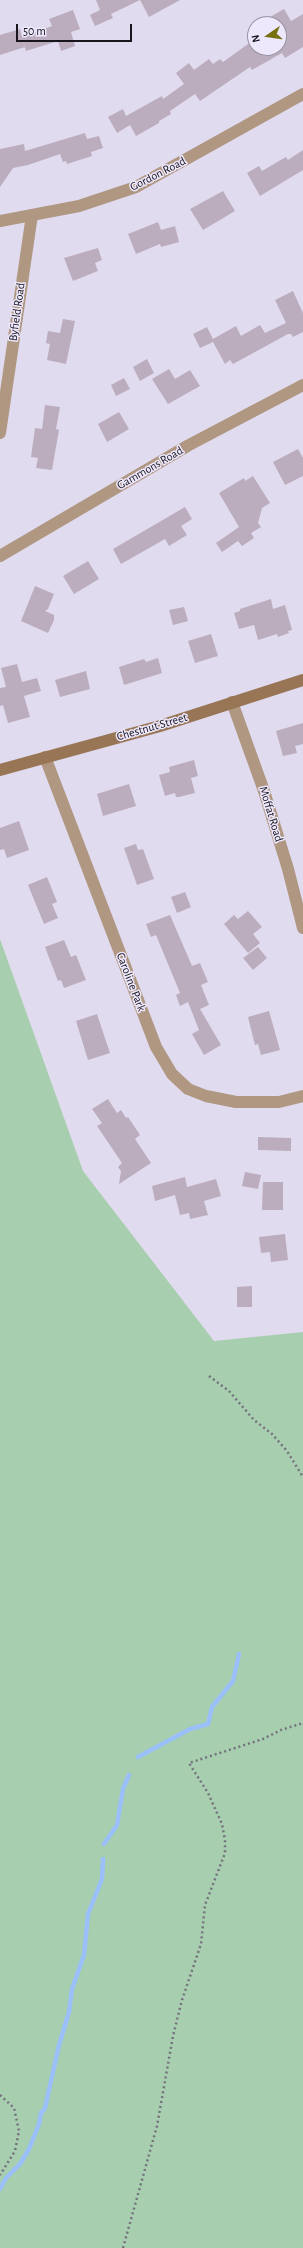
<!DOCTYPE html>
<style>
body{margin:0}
#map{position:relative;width:303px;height:2248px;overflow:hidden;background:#e1dbef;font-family:"Alegreya Sans",sans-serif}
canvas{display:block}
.north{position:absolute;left:247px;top:16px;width:40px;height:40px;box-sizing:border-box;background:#eee8fd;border:1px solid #9894a3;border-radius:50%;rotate:257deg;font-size:11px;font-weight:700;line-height:16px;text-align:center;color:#18151c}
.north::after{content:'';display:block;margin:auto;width:14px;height:18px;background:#777112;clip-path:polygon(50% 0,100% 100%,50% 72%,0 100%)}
.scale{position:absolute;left:16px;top:24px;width:116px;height:18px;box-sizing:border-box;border:2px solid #18151c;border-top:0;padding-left:5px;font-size:12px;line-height:14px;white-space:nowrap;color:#18151c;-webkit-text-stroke:3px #eee8fd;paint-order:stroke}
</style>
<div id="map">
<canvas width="303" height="2248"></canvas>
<div class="north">N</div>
<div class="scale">50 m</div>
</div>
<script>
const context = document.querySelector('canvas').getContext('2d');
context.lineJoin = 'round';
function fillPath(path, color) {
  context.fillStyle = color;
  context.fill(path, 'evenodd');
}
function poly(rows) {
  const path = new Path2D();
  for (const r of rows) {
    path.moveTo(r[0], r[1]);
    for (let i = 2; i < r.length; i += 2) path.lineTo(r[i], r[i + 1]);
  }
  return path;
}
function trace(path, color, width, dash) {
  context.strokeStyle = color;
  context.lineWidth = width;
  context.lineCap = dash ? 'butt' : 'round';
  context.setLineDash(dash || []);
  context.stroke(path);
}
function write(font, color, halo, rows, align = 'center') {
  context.font = font + ' "Alegreya Sans",sans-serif';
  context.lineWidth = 3;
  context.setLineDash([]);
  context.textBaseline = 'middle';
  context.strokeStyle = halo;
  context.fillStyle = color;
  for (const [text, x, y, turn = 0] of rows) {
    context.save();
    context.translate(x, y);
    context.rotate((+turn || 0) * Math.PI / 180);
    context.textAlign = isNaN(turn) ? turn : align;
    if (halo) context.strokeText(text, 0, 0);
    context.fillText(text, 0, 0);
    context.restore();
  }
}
const green = poly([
 [0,939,83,1171,214,1341,303,1332,303,2248,0,2248]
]);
const stream = poly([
 [138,1757,190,1729,208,1724,212,1707,233,1681,239,1654],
 [104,1844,117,1825,123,1789,129,1775],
 [0,2189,6,2178,20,2164,29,2149,39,2124,41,2113,45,2108,59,2045,69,2012,72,1989,84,1955,88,1914,102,1879,103,1859]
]);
const building = poly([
 [96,0,180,0,149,17,140,0,111,14,113,18,95,26,90,15,100,10],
 [284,9,291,21,303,14,303,47,285,58,282,53,252,70,250,67,200,101,195,94,170,111,171,114,159,121,159,123,136,136,130,125,117,133,108,117,123,109,126,116,162,96,163,99,184,84,176,73,189,63,194,70,209,59,213,64,220,59,223,62,255,39,255,48,279,48,279,24,258,24],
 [73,10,80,29,71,32,75,46,61,51,58,41,26,51,22,37,52,26,49,19],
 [20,29,25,47,0,55,0,35],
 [85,133,87,139,99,136,103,148,91,152,92,156,67,164,66,161,63,162,60,154,28,165,13,168,0,187,0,149,24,144,25,151],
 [303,150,303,170,260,196,247,173,259,166,262,171,286,157,288,160],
 [223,191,235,211,203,230,190,209],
 [158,222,161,230,175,226,179,242,161,247,160,244,136,254,128,234],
 [98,248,102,260,95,263,98,271,73,281,64,258],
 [293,291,303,313,303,332,293,337,291,334,288,334,233,364,230,360,225,364,213,342,200,348,193,334,207,327,213,339,236,326,241,336,260,325,265,333,286,323,275,300],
 [63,319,75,321,66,364,47,360,50,344,46,343,48,331,60,333],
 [147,359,154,373,140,381,133,367],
 [169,369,175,379,190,370,200,386,168,404,152,379],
 [124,378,130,389,116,396,111,385],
 [45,405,60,407,56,429,59,430,52,470,36,468,38,458,31,457,35,428,42,429],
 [119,412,129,429,107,442,98,424],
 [298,449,303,458,303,476,285,485,273,462],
 [253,476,270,503,262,508,258,523,261,527,251,533,254,538,242,546,238,541,222,552,216,543,239,527,219,493,244,478,245,481],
 [185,507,192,519,181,526,187,535,169,546,165,539,121,564,113,549],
 [88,561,99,579,74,594,63,576],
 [35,586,54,594,48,609,45,611,54,615,54,620,48,633,21,621],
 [271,599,273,609,285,605,292,630,288,631,289,633,278,637,277,634,258,640,254,625,239,629,234,613,240,611,240,609],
 [184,607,188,621,173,625,169,610],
 [211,634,218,656,195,663,188,641],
 [158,658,162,673,124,685,119,667,144,659,146,662],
 [17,664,22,682,37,678,41,691,24,696,30,717,8,723,3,705,0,706,0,688,6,687,1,668],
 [86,671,90,689,60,697,55,680],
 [303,723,303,744,295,746,297,753,283,756,276,731],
 [194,760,198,776,191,778,195,793,179,797,176,797,175,793,165,796,159,775,170,772,169,767],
 [129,784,136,806,103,816,97,794],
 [19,821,29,850,7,858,4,849,0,850,0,828],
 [136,844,138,850,143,849,154,879,137,885,124,848],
 [47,877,57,902,52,904,58,918,44,924,28,885],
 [185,892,191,907,177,913,171,897],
 [248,911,262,927,253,934,260,943,248,953,224,924,234,915,238,919],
 [170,915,192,966,200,963,208,982,201,985,209,1005,200,1009,221,1045,204,1055,192,1034,199,1030,188,1002,180,1006,176,995,180,993,156,935,151,937,146,924],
 [64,940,71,957,76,955,86,980,64,988,61,980,58,981,45,947],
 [258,947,267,958,253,970,243,958],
 [269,1011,280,1050,261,1055,258,1044,255,1045,248,1017],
 [97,1014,110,1053,88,1060,76,1021],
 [108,1099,117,1113,121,1110,126,1118,128,1117,140,1135,135,1139,151,1163,119,1184,121,1171,118,1167,122,1163,97,1126,102,1123,92,1109],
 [258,1137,291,1138,291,1151,258,1150],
 [245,1172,261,1175,258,1189,242,1186],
 [185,1177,187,1187,216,1179,221,1196,204,1201,208,1215,190,1219,189,1213,180,1215,175,1195,155,1201,152,1186],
 [263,1182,283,1182,283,1210,262,1210],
 [285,1234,288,1260,271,1262,270,1252,261,1253,259,1237],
 [252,1286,252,1307,237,1307,237,1287]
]);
const path = poly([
 [209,1376,229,1391,254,1420,272,1434,287,1451,303,1477],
 [0,2095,14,2108,19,2131,15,2151,0,2175],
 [123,2248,157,2126,173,2036,182,2000,201,1944,205,1905,225,1853,225,1840,222,1824,208,1793,189,1763,263,1739,281,1730,303,1723]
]);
const street = poly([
 [0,221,79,206,136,187,303,94],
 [0,433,32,215],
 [0,556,189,445,303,385],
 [232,702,264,791,288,869,303,928],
 [45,757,156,1047,172,1074,188,1089,206,1096,236,1102,279,1102,303,1096]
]);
const secondary = poly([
 [0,770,160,726,303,680]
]);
const streetNames = [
 ["Gordon Road",158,174,-27],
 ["Byfield Road",17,312,-82],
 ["Gammons Road",150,468,-30],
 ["Chestnut Street",152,727,-16],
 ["Moffat Road",271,814,73],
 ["Caroline Park",131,982,69]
];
fillPath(green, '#a7cfaf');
trace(stream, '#9abff9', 4.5);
fillPath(building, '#bbadbe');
trace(path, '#75717e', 2.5, [2, 3]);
trace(street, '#af9782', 12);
trace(secondary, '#977555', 12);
write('12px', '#18151c', '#eee8fd', streetNames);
</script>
